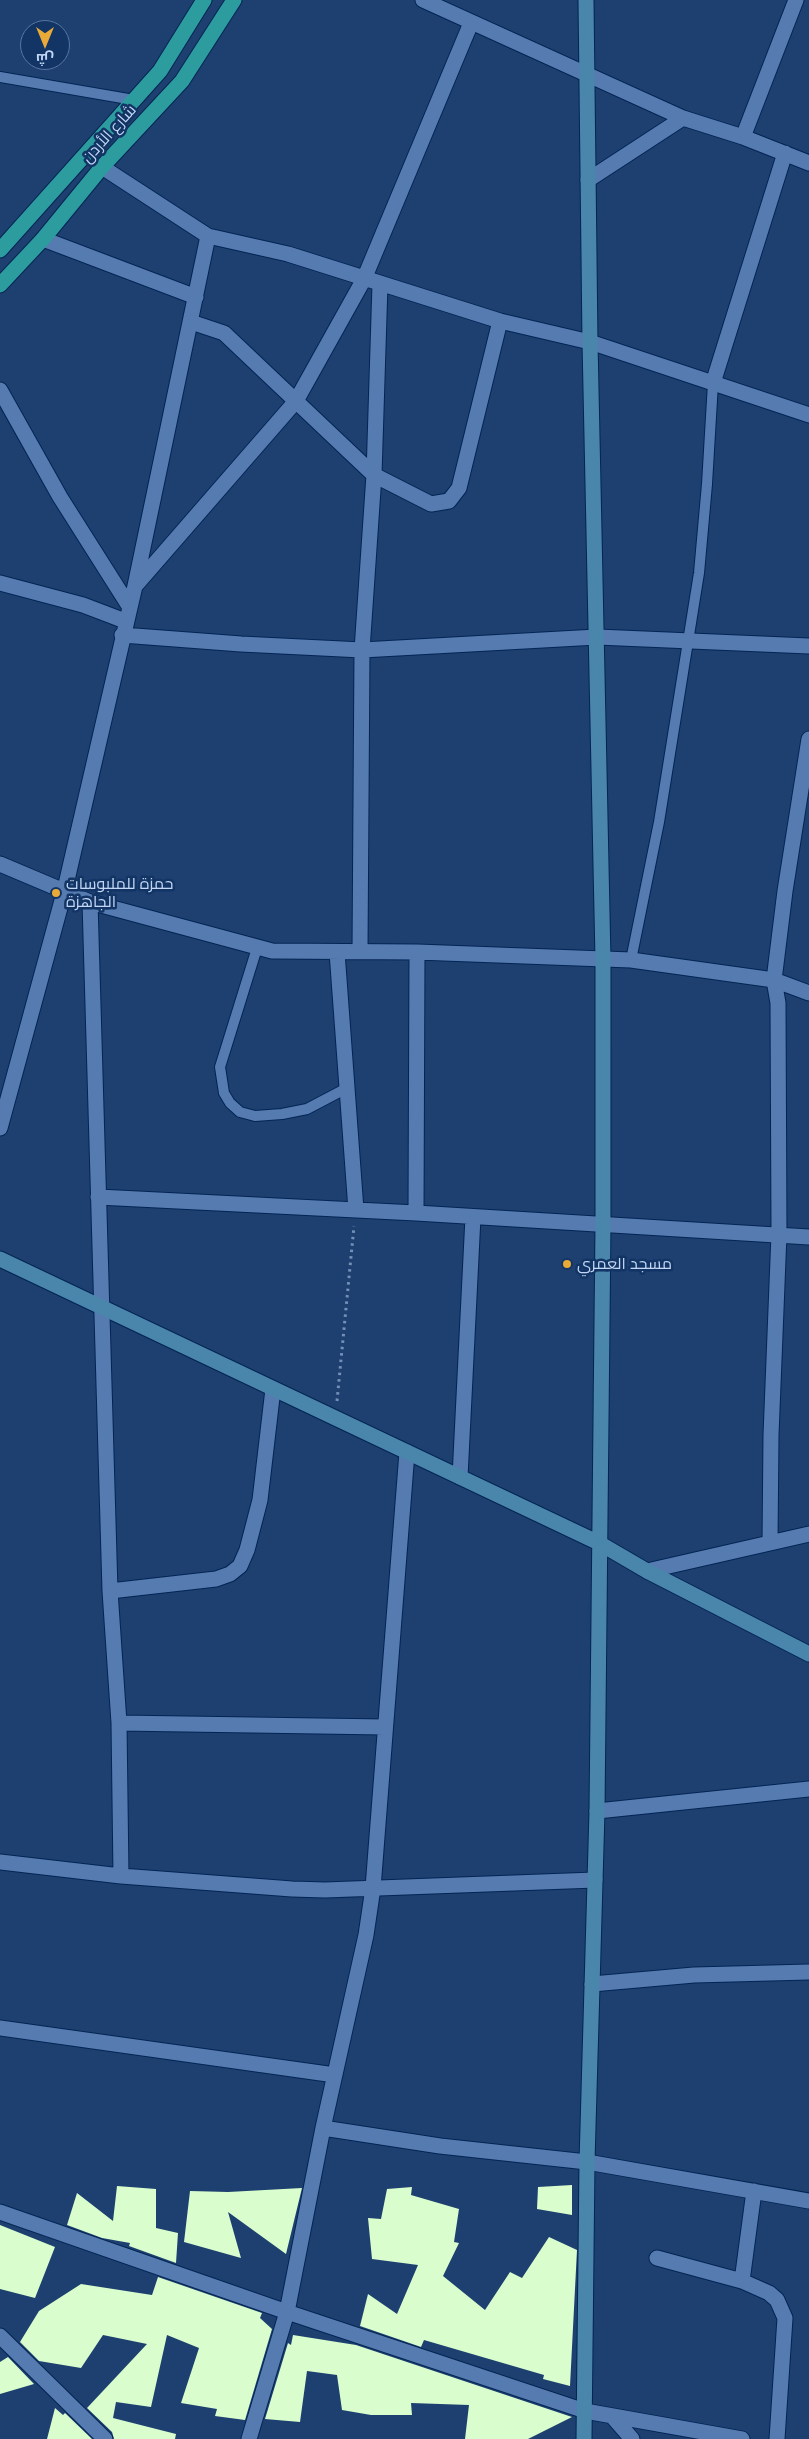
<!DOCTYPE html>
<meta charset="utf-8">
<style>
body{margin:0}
#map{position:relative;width:809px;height:2439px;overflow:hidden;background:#1d4071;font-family:Raleway,Cairo,sans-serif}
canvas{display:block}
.north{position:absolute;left:20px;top:20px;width:50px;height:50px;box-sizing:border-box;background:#133565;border:1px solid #59769f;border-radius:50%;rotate:180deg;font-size:14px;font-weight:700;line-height:20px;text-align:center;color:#c3d7f5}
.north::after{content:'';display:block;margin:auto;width:18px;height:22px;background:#eaaa38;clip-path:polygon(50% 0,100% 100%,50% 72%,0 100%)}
</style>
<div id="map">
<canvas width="809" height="2439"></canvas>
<div class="north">ش</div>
</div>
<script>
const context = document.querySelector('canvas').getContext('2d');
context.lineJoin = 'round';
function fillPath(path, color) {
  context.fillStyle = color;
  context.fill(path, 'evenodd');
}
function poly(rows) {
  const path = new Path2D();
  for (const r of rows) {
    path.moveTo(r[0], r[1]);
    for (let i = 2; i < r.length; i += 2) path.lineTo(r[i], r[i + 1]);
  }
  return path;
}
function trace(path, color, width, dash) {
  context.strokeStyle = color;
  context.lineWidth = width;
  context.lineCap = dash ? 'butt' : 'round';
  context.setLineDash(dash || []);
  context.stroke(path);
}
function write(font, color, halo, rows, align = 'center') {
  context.font = font + ' Raleway,Cairo,sans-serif';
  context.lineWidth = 5;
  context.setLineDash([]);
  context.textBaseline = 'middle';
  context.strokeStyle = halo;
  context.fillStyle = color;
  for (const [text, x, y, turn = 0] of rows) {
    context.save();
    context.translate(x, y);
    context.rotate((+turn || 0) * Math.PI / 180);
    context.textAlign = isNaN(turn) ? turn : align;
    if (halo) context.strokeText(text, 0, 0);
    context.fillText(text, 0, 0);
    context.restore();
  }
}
const building = poly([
 [572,2185,572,2215,537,2209,538,2187],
 [117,2186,156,2189,156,2228,178,2233,176,2263,129,2246,130,2243,102,2238,67,2225,77,2193,113,2221],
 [412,2187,411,2195,459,2209,454,2242,459,2243,443,2276,485,2310,510,2272,522,2278,549,2237,577,2250,570,2386,543,2379,544,2375,424,2340,421,2347,360,2326,368,2294,397,2314,418,2265,372,2259,368,2218,381,2219,387,2189],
 [302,2188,286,2254,228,2212,241,2258,184,2242,190,2191,228,2192],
 [0,2225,55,2247,35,2298,0,2289],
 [158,2277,262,2313,260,2318,272,2329,245,2420,215,2416,217,2409,181,2403,199,2348,167,2335,151,2407,116,2402,113,2418,176,2434,175,2439,114,2439,112,2432,87,2408,147,2344,103,2335,81,2368,39,2361,20,2342,39,2311,81,2284,152,2295],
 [293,2335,356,2345,572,2417,528,2439,465,2439,469,2405,411,2403,412,2415,371,2415,342,2410,337,2375,307,2371,300,2422,265,2419,288,2343,291,2345],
 [8,2357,34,2384,0,2394,0,2362],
 [55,2408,63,2415,65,2413,92,2439,47,2439]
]);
const path = poly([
 [337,1401,354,1226]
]);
const lane = poly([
 [0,77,134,100],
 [257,948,220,1067,224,1093,230,1103,240,1112,255,1116,282,1114,307,1109,347,1088],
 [631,960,659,822,699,573,707,484,713,383]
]);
const street = poly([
 [423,0,683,118,743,137,809,163],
 [743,137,796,0],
 [102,167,208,236,288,254,500,321,590,342,809,415],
 [588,180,683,118],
 [43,239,196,297],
 [191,322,224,333,374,475,431,504,449,501,459,488,500,321],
 [713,383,785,153],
 [0,390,60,497,129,606],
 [0,583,83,605,125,621],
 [136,585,296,401,364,279,471,23],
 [122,635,241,644,362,650,597,637,809,646],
 [0,864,90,902,272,951,417,952,631,960,774,980,809,993],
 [90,902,110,1591,119,1723,121,1876],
 [360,951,362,650,374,475,380,284],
 [337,952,356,1210],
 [0,1128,64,893,135,586,208,236],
 [98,1197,416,1213,809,1237],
 [416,1213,417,952],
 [460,1477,473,1217],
 [770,1542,771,1435,779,1234,778,1003,774,980,785,891,809,739],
 [647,1571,809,1534],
 [110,1591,216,1579,230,1574,240,1566,247,1550,260,1500,273,1389],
 [119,1723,385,1727],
 [597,1811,809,1789],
 [0,1862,121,1876,292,1889,325,1890,595,1880],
 [592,1984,694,1975,809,1972],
 [0,2028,335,2075],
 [323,2128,440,2146,587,2162,809,2201],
 [0,2212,287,2312,585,2411,742,2439],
 [657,2258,742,2281,769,2293,777,2300,785,2318,777,2439],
 [742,2281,754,2191],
 [0,2336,105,2439],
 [612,2416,632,2439],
 [249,2439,287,2312,323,2128,366,1935,373,1888,407,1452]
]);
const secondary = poly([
 [0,1259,599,1543,647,1571,809,1654],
 [584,2439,587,2162,597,1811,603,1224,603,960,590,342,586,0]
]);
const highway = poly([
 [0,250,160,71,204,0],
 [0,285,43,239,102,167,182,81,234,0]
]);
const markers = [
 [56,893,5,"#eaaa38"],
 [567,1264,5,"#eaaa38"]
];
const streetNames = [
 ["شارع الأردن",109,134,-48]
];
const poiNames = [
 ["حمزة للملبوسات",66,884],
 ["الجاهزة",66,902],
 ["مسجد العمري",577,1264]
];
fillPath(building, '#d9fdcc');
trace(lane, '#032553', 12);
trace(street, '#032553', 17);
trace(secondary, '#032553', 17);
trace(highway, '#032553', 17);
trace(path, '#7590b7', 3, [2.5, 4]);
trace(lane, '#567bb1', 10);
trace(street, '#567bb1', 15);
trace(secondary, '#4a85ac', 15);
trace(highway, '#2d9c9f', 15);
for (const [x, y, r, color] of markers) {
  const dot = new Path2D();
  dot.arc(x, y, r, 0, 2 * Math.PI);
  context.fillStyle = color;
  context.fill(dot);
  trace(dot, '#133565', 2);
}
write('16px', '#c3d7f5', '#133565', streetNames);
write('16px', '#c3d7f5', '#133565', poiNames, 'left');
</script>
